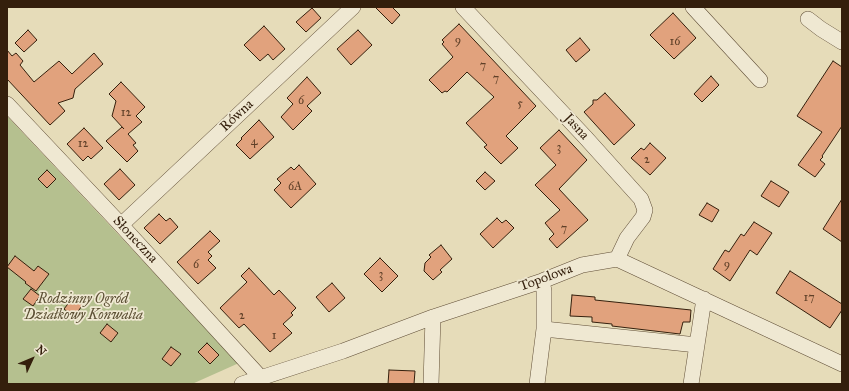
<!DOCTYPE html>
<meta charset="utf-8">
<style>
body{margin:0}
#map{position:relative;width:849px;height:391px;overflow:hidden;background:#e6dcb9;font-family:"IM FELL Great Primer",serif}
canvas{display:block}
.frame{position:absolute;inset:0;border:8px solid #341f0c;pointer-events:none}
.north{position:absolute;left:12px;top:339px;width:40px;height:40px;-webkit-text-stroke:3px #efe8d2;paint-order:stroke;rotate:46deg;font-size:11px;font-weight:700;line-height:16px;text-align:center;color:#341f0c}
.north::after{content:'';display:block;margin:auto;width:14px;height:18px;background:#341f0c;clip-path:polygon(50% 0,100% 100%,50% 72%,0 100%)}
</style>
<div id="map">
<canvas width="849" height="391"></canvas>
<div class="frame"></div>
<div class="north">N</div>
</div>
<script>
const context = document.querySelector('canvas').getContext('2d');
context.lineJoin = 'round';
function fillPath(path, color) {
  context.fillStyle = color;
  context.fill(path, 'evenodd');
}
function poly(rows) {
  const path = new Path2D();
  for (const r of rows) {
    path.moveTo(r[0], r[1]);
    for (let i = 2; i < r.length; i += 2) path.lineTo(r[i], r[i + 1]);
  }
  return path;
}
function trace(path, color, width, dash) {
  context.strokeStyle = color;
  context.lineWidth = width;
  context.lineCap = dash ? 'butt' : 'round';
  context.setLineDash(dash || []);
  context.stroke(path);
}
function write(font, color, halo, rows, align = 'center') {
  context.font = font + ' "IM FELL Great Primer",serif';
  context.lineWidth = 3.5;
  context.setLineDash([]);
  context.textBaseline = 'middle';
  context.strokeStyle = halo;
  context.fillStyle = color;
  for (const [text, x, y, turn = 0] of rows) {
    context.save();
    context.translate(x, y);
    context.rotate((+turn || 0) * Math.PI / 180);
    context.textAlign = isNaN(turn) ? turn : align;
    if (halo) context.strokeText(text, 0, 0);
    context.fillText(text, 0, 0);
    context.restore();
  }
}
const green = poly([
 [7,116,239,363,192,384,7,384]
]);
const building = poly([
 [375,7,392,7,400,15,392,24,375,7],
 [312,8,321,18,306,32,296,22,312,8],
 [673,13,696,38,674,59,650,35,673,13],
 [459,24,536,106,506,136,518,148,501,164,484,147,487,145,466,123,494,97,467,72,447,92,445,91,442,93,429,80,453,57,442,44,444,42,442,40,459,24],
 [264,26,285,49,273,60,268,54,260,61,244,45,264,26],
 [28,30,37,40,24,52,15,43,28,30],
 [358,30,372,45,351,65,337,49,358,30],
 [580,38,590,50,576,62,566,50,580,38],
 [7,50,12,56,16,53,23,61,20,65,34,82,59,61,72,74,94,53,103,64,75,89,73,98,58,103,65,111,50,125,7,79,7,50],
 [833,61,842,67,842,126,822,156,823,157,820,160,825,164,815,177,798,165,822,132,797,116,833,61],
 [711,76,719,85,702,102,694,94,711,76],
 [307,77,321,93,307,106,312,111,293,130,281,117,293,104,287,98,307,77],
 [121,82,145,107,136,116,142,122,128,134,136,143,133,145,138,151,127,162,106,141,122,127,124,129,112,116,116,101,109,94,121,82],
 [605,93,635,125,614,145,584,112,593,104,593,100,597,100,605,93],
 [259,120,274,137,250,159,236,145,242,139,241,138,259,120],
 [84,128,103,148,91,159,88,156,83,161,67,144,84,128],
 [559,130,587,160,559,189,588,220,557,248,549,239,554,234,545,223,560,210,535,185,556,165,540,148,559,130],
 [650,143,666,158,650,175,631,158,641,148,644,150,650,143],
 [299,165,316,184,291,208,274,190,281,183,277,179,291,167,294,170,299,165],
 [120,169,135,185,119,200,104,184,120,169],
 [47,170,56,179,47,188,38,179,47,170],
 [485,172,495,181,485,190,476,181,485,172],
 [771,181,789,192,779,207,761,196,771,181],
 [842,199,842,242,823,229,842,199],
 [707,203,719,210,712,222,699,215,707,203],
 [159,214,166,221,170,218,178,227,160,244,144,228,159,214],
 [497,218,502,223,506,220,514,228,493,248,480,234,497,218],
 [754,222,772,233,757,255,750,250,730,281,713,269,725,250,729,252,741,234,744,236,754,222],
 [210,231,220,241,208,252,212,256,208,260,216,268,198,284,177,262,210,231],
 [441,245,452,259,440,270,442,272,433,280,424,271,425,263,431,257,429,255,441,245],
 [15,256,34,271,38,266,49,274,36,291,25,283,26,282,7,267,15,256],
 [380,258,398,276,382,292,364,274,380,258],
 [249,268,274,295,279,290,296,308,291,313,293,315,283,324,292,333,270,352,244,324,239,328,220,308,247,282,241,276,249,268],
 [790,271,842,304,842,310,830,328,776,293,790,271],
 [332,283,345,298,329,312,316,297,332,283],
 [31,289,40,296,33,306,23,299,31,289],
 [572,295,595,297,595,300,691,310,690,322,683,322,680,334,612,326,612,324,592,322,592,317,570,316,572,295],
 [74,296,84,303,74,317,64,309,74,296],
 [107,324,118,333,111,342,100,333,107,324],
 [207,343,219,355,210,364,198,352,207,343],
 [171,347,181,354,171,366,162,359,171,347],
 [389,370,415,371,414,384,388,384,389,370]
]);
const minor = poly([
 [463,7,586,138,641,199,645,210,643,217,627,238,617,259],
 [693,7,760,80],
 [808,19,821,29,842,42],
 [7,104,121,225,261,378],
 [121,225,353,7],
 [544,329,697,345],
 [242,384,343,351,433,317,542,281,582,265,617,259,842,364],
 [431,384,433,317],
 [537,384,544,329,544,291,542,281],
 [691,384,704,299]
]);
const numberNames = [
 ["9",458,41],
 ["16",675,42],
 ["7",483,66],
 ["7",496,79],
 ["6",301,101],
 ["5",520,104],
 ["12",126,113],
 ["4",254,142],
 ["12",83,144],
 ["3",559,148],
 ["2",647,160],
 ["6A",295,187],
 ["7",564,229],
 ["6",196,265],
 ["9",727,265],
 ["3",381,275],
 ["17",809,298],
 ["2",242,316],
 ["1",274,336]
];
const streetNames = [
 ["Równa",237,116,-43],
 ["Jasna",576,127,47],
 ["Słoneczna",135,240,47],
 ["Topolowa",546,278,-20]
];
const parkNames = [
 ["Rodzinny Ogród",83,300],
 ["Działkowy Konwalia",83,316]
];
fillPath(green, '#b5c08f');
fillPath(building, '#e1a27d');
trace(building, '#341f0c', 1);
trace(minor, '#604e37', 16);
trace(minor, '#efe8d2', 15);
write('12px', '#5f4028', null, numberNames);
write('14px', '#341f0c', '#efe8d2', streetNames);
write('italic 14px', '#5b4f33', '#efe8d2', parkNames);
</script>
